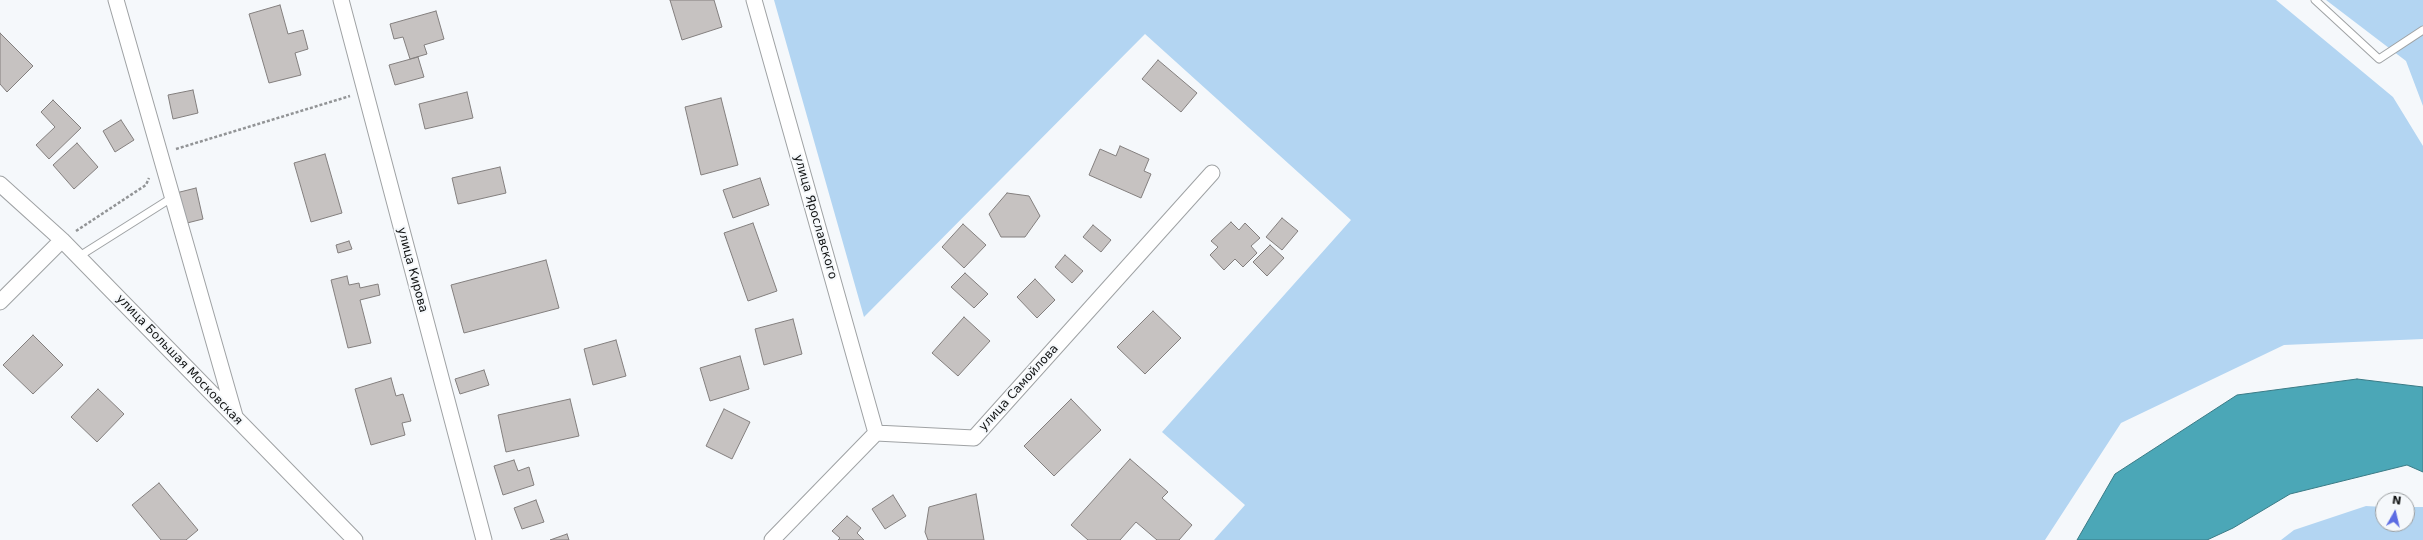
<!DOCTYPE html>
<meta charset="utf-8">
<style>
body{margin:0}
#map{position:relative;width:2423px;height:540px;overflow:hidden;background:#f5f8fb;font-family:"DejaVu Sans",sans-serif}
canvas{display:block}
.north{position:absolute;left:2375px;top:492px;width:40px;height:40px;box-sizing:border-box;background:#f5f8fb;border:1px solid #9a9d9f;border-radius:50%;rotate:8deg;font-size:11px;font-weight:700;line-height:16px;text-align:center;color:#121414}
.north::after{content:'';display:block;margin:auto;width:14px;height:18px;background:#5c6ce3;clip-path:polygon(50% 0,100% 100%,50% 72%,0 100%)}
</style>
<div id="map">
<canvas width="2423" height="540"></canvas>
<div class="north">N</div>
</div>
<script>
const context = document.querySelector('canvas').getContext('2d');
context.lineJoin = 'round';
function fillPath(path, color) {
  context.fillStyle = color;
  context.fill(path, 'evenodd');
}
function poly(rows) {
  const path = new Path2D();
  for (const r of rows) {
    path.moveTo(r[0], r[1]);
    for (let i = 2; i < r.length; i += 2) path.lineTo(r[i], r[i + 1]);
  }
  return path;
}
function trace(path, color, width, dash) {
  context.strokeStyle = color;
  context.lineWidth = width;
  context.lineCap = dash ? 'butt' : 'round';
  context.setLineDash(dash || []);
  context.stroke(path);
}
function write(font, color, halo, rows, align = 'center') {
  context.font = font + ' "DejaVu Sans",sans-serif';
  context.lineWidth = 4;
  context.setLineDash([]);
  context.textBaseline = 'middle';
  context.strokeStyle = halo;
  context.fillStyle = color;
  for (const [text, x, y, turn = 0] of rows) {
    context.save();
    context.translate(x, y);
    context.rotate((+turn || 0) * Math.PI / 180);
    context.textAlign = isNaN(turn) ? turn : align;
    if (halo) context.strokeText(text, 0, 0);
    context.fillText(text, 0, 0);
    context.restore();
  }
}
const green = poly([
 [774,0,2276,0,2393,97,2423,146,2423,339,2284,345,2121,423,2045,540,1214,540,1245,505,1162,432,1351,220,1145,34,864,317],
 [2326,0,2423,0,2423,106,2406,61],
 [2366,506,2383,507,2383,524,2407,524,2407,507,2423,507,2423,540,2281,540,2294,530]
]);
const water = poly([
 [2357,379,2423,387,2423,472,2407,465,2290,494,2233,528,2207,540,2077,540,2115,474,2237,395,2357,379]
]);
const building = poly([
 [670,0,714,0,722,27,682,40,670,0],
 [280,5,288,34,303,30,308,49,295,53,301,75,269,83,249,14,280,5],
 [436,11,444,39,424,45,427,54,410,59,403,37,394,39,390,24,436,11],
 [0,33,33,66,7,92,0,84,0,33],
 [418,57,424,77,395,85,389,65,418,57],
 [1158,60,1197,93,1181,112,1142,79,1158,60],
 [193,90,198,113,173,119,168,95,193,90],
 [467,92,473,118,425,129,419,104,467,92],
 [721,98,738,165,701,175,685,107,721,98],
 [53,100,81,128,49,159,36,145,55,127,41,112,53,100],
 [121,120,134,140,115,152,103,131,121,120],
 [77,143,98,167,74,189,53,165,77,143],
 [1120,146,1149,159,1144,171,1151,174,1141,198,1089,175,1100,149,1116,156,1120,146],
 [325,154,342,213,311,222,294,163,325,154],
 [500,167,506,193,458,204,452,178,500,167],
 [760,178,769,205,733,218,723,190,760,178],
 [196,188,203,219,183,224,176,193,196,188],
 [1007,193,1029,196,1040,216,1025,237,1001,237,989,214,1007,193],
 [1282,218,1298,231,1282,250,1266,237,1282,218],
 [1231,222,1239,230,1245,223,1260,238,1251,246,1257,253,1243,267,1235,259,1224,270,1210,255,1218,247,1211,241,1231,222],
 [753,223,777,291,748,301,724,233,753,223],
 [963,224,986,245,964,268,942,247,963,224],
 [1093,225,1111,240,1101,252,1083,237,1093,225],
 [349,241,352,249,338,253,336,245,349,241],
 [1270,245,1284,258,1267,276,1253,262,1270,245],
 [1065,255,1083,271,1072,283,1055,267,1065,255],
 [546,260,559,308,464,333,451,285,546,260],
 [965,273,988,294,974,308,951,287,965,273],
 [347,276,349,285,359,283,360,288,378,284,380,295,360,300,371,343,348,348,331,280,347,276],
 [1035,279,1055,300,1037,318,1017,297,1035,279],
 [1153,311,1181,338,1145,374,1117,347,1153,311],
 [964,317,990,341,958,376,932,353,964,317],
 [793,319,802,354,764,365,755,329,793,319],
 [33,335,63,365,33,394,3,365,33,335],
 [616,340,626,376,593,385,584,349,616,340],
 [740,356,749,389,710,401,700,368,740,356],
 [484,370,489,385,460,394,455,379,484,370],
 [391,378,396,396,403,394,411,421,402,423,405,435,371,445,355,389,391,378],
 [98,389,124,414,97,442,71,417,98,389],
 [570,399,579,436,506,452,498,415,570,399],
 [1071,399,1101,430,1054,476,1024,446,1071,399],
 [724,409,750,422,732,459,706,446,724,409],
 [1130,459,1168,492,1162,498,1192,525,1179,540,1157,540,1136,522,1120,540,1088,540,1071,525,1130,459],
 [514,460,518,471,529,467,534,485,503,495,494,466,514,460],
 [159,483,198,530,186,540,161,540,132,505,159,483],
 [976,494,984,540,928,540,925,532,929,507,976,494],
 [893,495,906,516,885,529,872,509,893,495],
 [536,500,544,522,522,529,514,508,536,500],
 [847,516,861,528,857,533,864,540,838,540,840,538,832,531,847,516],
 [567,534,569,540,550,540,567,534]
]);
const path = poly([
 [176,149,350,96],
 [76,231,146,185,149,178]
]);
const lane = poly([
 [2315,0,2379,59,2423,30],
 [78,257,173,197]
]);
const street = poly([
 [116,0,235,416],
 [341,0,484,540],
 [754,0,876,433],
 [0,184,62,240,355,540],
 [0,302,62,240],
 [772,540,876,433,974,438,1212,173]
]);
const streetNames = [
 ["улица Ярославского",815,217,74],
 ["улица Кирова",412,270,75],
 ["улица Большая Московская",179,360,46],
 ["улица Самойлова",1019,388,-48]
];
fillPath(green, '#b3d5f2');
fillPath(water, '#4ba7b7');
trace(water, '#3a7b86', 1);
fillPath(building, '#c6c2c1');
trace(building, '#837f7e', 1);
trace(lane, '#9fa2a4', 9);
trace(street, '#9fa2a4', 17);
trace(path, '#929496', 2.5, [3, 2]);
trace(lane, '#fff', 7);
trace(street, '#fff', 15);
write('12px', '#121414', '#f5f8fb', streetNames);
</script>
